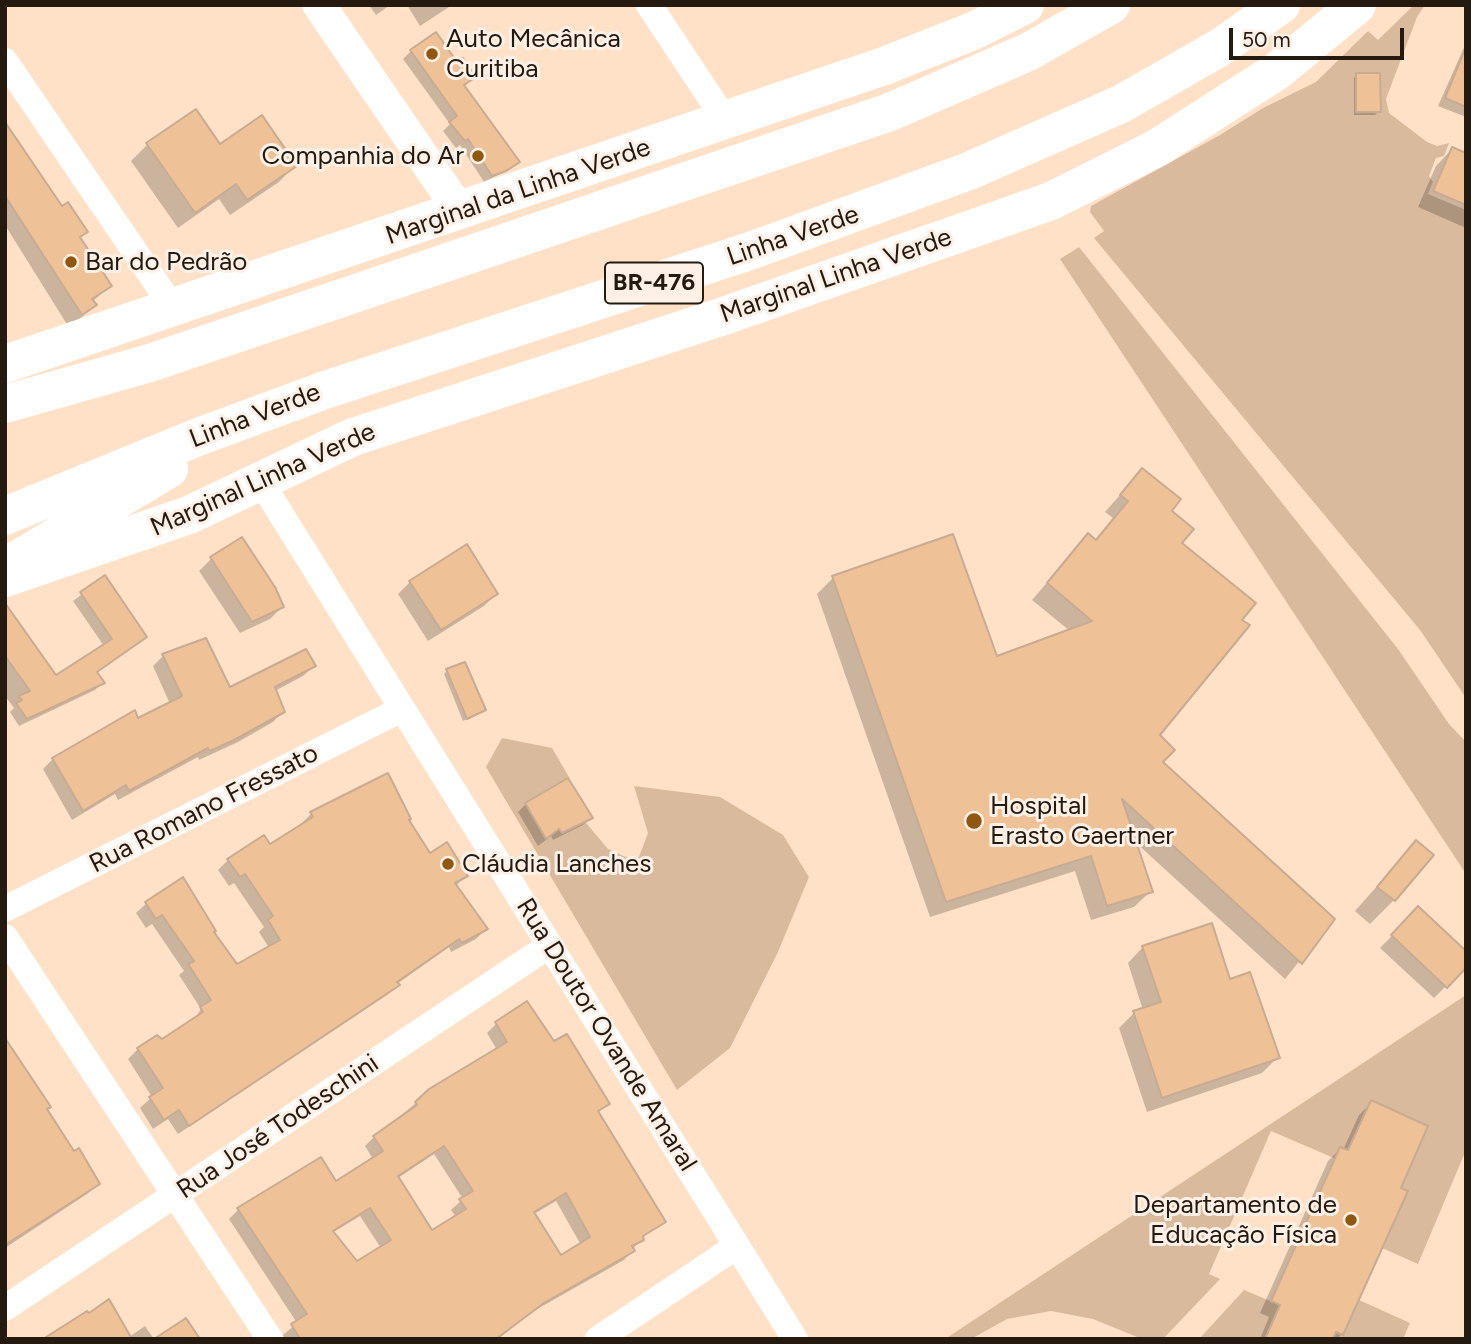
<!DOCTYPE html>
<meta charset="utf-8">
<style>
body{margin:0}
#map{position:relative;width:1471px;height:1344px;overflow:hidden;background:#fee1c6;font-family:Figtree,sans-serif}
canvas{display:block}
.frame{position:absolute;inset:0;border:7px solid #241a10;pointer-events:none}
.scale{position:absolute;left:1229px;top:28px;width:175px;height:32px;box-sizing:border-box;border:4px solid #241a10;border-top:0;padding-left:9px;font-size:21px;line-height:24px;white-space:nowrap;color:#241a10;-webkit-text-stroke:5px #fdf1e7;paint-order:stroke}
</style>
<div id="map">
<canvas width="1471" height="1344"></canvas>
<div class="frame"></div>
<div class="scale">50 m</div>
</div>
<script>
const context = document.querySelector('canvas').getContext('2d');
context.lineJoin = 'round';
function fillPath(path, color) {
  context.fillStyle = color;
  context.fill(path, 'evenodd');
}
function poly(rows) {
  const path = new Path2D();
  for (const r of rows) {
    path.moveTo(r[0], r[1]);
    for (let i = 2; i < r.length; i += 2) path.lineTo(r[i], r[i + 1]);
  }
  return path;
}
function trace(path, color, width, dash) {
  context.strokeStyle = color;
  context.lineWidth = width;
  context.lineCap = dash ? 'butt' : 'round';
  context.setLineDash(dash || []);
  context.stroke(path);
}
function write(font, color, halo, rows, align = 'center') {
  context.font = font + ' Figtree,sans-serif';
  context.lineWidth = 6;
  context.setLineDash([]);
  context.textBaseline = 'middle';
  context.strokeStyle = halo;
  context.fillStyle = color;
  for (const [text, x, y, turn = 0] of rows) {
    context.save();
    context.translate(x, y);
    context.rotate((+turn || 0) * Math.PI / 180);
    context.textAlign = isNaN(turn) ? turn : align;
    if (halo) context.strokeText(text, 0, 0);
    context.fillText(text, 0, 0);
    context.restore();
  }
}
const green = poly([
 [1414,5,1425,5,1417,17,1386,99,1389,113,1427,142,1437,146,1449,143,1444,156,1436,158,1429,176,1433,182,1428,194,1466,210,1466,698,1420,630,1094,238,1104,231,1090,212,1091,206,1220,135,1263,108,1316,82,1368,31,1378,40],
 [1079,247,1398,649,1449,724,1466,742,1466,874,1060,259],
 [502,738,552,748,569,777,576,811,608,849,637,862,648,833,634,786,720,797,783,835,809,877,778,952,730,1048,677,1090,486,767],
 [1466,995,1466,1150,1418,1264,1382,1248,1407,1191,1401,1188,1428,1126,1371,1101,1348,1150,1340,1147,1334,1158,1271,1131,1209,1274,1220,1279,1163,1339,1142,1339,1093,1319,1051,1311,1007,1319,971,1339,945,1339],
 [1244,1290,1280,1305,1265,1339,1199,1339],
 [1359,1300,1410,1323,1403,1339,1333,1339,1336,1332,1343,1335]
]);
const shadow = poly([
 [369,5,390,5,376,15],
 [407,5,452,5,420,26],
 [1466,43,1466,117,1438,106],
 [411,51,456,64,474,77,462,87,518,162,510,169,484,182,460,145,456,148,443,131,450,124,403,59],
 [1357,74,1379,111,1375,115,1354,115,1354,78],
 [196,111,220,146,295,165,279,182,230,215,219,199,178,228,131,161,147,145],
 [5,125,62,208,86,232,79,239,110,286,92,302,94,305,82,317,68,326,5,225],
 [1452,149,1466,155,1466,228,1418,207,1436,166],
 [1142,470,1169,511,1180,543,1158,735,1161,762,1333,919,1285,979,1134,841,1151,891,1134,907,1091,920,1075,871,930,917,817,594,833,578,996,659,1070,631,1032,600,1088,535,1095,541,1113,518,1105,512],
 [242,539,282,607,270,619,240,633,199,571,211,559],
 [104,578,145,636,96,673,102,682,95,690,19,726,10,712,14,708,5,696,5,623,55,677,104,646,73,601],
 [410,582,496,594,484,606,428,641,398,594],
 [163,656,230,689,314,666,303,676,275,691,283,711,273,722,238,742,199,760,198,757,118,800,115,794,72,820,43,769,53,759,170,704,153,666],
 [447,671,484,710,480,713,463,721,444,674],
 [526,804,591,817,583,825,553,840,551,836,538,846,518,812],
 [311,814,430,855,466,875,456,886,486,929,476,939,451,952,449,947,397,984,387,995,178,1134,168,1119,153,1129,140,1108,152,1097,128,1059,138,1049,162,1041,193,1021,201,1009,179,975,184,971,152,924,146,928,136,913,147,903,212,933,236,967,269,948,259,932,264,927,234,883,229,886,218,870,228,860,270,847,303,826,301,824],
 [1416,842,1394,900,1370,924,1355,911],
 [1418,909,1466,966,1434,998,1380,948],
 [1143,947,1228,981,1278,1057,1262,1073,1147,1112,1119,1028,1134,1013,1143,1010,1128,963],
 [496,1024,554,1044,608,1103,597,1114,663,1221,642,1238,624,1260,532,1312,498,1339,285,1339,283,1335,297,1323,229,1219,238,1210,336,1184,373,1159,365,1146,374,1137,416,1103,497,1050,487,1033],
 [434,1154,463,1199,451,1210,456,1217,431,1232,398,1178],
 [556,1201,581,1245,560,1257,534,1214],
 [360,1216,381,1248,357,1263,332,1233],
 [5,1041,45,1110,98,1184,87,1194,5,1248],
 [1371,1103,1399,1188,1342,1334,1337,1339,1260,1339,1269,1317,1260,1313,1328,1161,1340,1149,1343,1150,1359,1115],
 [145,1326,154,1339,126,1339]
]);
const building = poly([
 [436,32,457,62,463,58,476,77,464,85,520,162,506,171,492,176,468,139,465,141,449,122,457,116,410,50,436,32],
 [1465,49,1466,49,1466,107,1445,98,1465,49],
 [1356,73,1380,73,1381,112,1356,112,1356,73],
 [196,109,220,144,262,115,297,166,247,200,236,184,195,213,146,143,196,109],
 [5,122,62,206,68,202,88,232,80,237,112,286,92,299,97,305,82,315,5,196,5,122],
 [1452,147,1466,153,1466,205,1433,191,1452,147],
 [1142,468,1181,499,1172,511,1194,529,1182,543,1256,603,1242,620,1250,625,1160,735,1175,750,1163,762,1335,919,1302,964,1122,799,1153,892,1107,906,1091,856,946,902,832,576,953,534,997,656,1092,621,1047,583,1088,533,1096,540,1128,501,1120,495,1142,468],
 [242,537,275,587,284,607,252,622,210,557,242,537],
 [467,544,498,594,441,630,409,581,467,544],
 [105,575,147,637,97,672,105,683,27,719,16,703,22,700,18,696,30,691,5,656,5,603,56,675,112,639,80,592,105,575],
 [206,638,230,687,306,649,316,666,275,687,285,712,234,740,210,751,208,748,129,791,126,785,83,811,52,758,135,710,138,718,182,696,162,654,206,638],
 [465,662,486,710,467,719,446,669,465,662],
 [388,773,411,819,409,820,430,853,447,842,468,876,455,883,488,929,462,943,459,939,397,982,400,985,189,1126,179,1110,164,1120,149,1097,163,1088,137,1048,157,1035,162,1039,203,1012,200,1007,211,1000,188,964,194,961,162,915,156,919,145,902,183,877,216,931,214,932,237,964,280,940,268,920,273,916,245,874,240,877,227,859,264,835,270,844,313,817,310,812,388,773],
 [568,778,593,818,562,833,559,829,546,839,525,803,568,778],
 [1416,840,1434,855,1395,901,1377,887,1416,840],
 [1418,906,1466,951,1466,968,1447,988,1391,935,1418,906],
 [1212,923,1230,979,1250,972,1280,1058,1162,1098,1133,1011,1161,1002,1142,946,1212,923],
 [527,1001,554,1041,567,1034,610,1104,598,1111,666,1222,643,1236,644,1240,632,1246,635,1251,544,1303,496,1339,300,1339,291,1324,307,1314,237,1208,321,1157,336,1181,383,1151,373,1136,417,1105,415,1102,429,1089,507,1042,495,1022,527,1001],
 [444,1146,473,1191,459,1199,466,1209,432,1230,398,1176,444,1146],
 [566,1193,590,1237,561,1255,534,1212,566,1193],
 [370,1208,391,1240,357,1261,333,1231,370,1208],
 [5,1038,51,1107,47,1109,74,1151,79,1148,100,1184,5,1245,5,1038],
 [1371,1100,1428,1126,1401,1188,1408,1191,1343,1335,1336,1332,1333,1339,1265,1339,1280,1305,1271,1301,1340,1147,1348,1150,1371,1100],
 [109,1299,132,1339,43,1339,87,1311,89,1313,109,1299],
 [186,1318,200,1339,154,1339,186,1318]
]);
const minor = poly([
 [649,5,726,121],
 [5,61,174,309],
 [261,482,795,1339],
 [5,909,402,709],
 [5,937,270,1339],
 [5,1308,550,945],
 [598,1339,737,1246]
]);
const tertiary = poly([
 [319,5,460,211]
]);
const secondary = poly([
 [5,364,884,66,973,31,1025,5],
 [5,578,189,515,353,437,721,317,1051,201,1157,148,1277,71,1357,5]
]);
const trunk = poly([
 [5,404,150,363,890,112,1028,52,1111,5],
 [5,516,198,437,325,390,750,251,969,171,1121,104,1219,48,1281,5],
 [5,567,169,469]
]);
const markers = [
 [432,54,7,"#8f5710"],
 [478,156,7,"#8f5710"],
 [71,262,7,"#8f5710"],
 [974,821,9,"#8f5710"],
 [448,864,7,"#8f5710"],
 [1351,1220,7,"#8f5710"]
];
const shields = [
 [654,283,98]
];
const shieldNames = [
 ["BR-476",654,283]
];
const poiNames = [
 ["Auto Mecânica",446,39],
 ["Curitiba",446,69],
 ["Companhia do Ar",464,156,"right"],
 ["Bar do Pedrão",85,262],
 ["Hospital",990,806],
 ["Erasto Gaertner",990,836],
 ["Cláudia Lanches",462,864],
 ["Departamento de",1337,1205,"right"],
 ["Educação Física",1337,1235,"right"]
];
const streetNames = [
 ["Marginal da Linha Verde",518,192,-19],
 ["Linha Verde",793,236,-19],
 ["Marginal Linha Verde",836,276,-19],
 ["Linha Verde",255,416,-21],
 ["Marginal Linha Verde",263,480,-24],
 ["Rua Romano Fressato",204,809,-27],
 ["Rua Doutor Ovande Amaral",606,1035,58],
 ["Rua José Todeschini",278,1127,-34]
];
fillPath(green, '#d9ba9d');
fillPath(shadow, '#0003');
fillPath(building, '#eec197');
trace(building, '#c7ab92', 2);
trace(minor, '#fff', 26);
trace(tertiary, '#fff', 33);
trace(secondary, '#fff', 38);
trace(trunk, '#fff', 38);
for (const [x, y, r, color] of markers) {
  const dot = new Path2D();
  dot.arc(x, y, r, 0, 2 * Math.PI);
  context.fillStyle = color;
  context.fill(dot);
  trace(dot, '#fdf1e7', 2.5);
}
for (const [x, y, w] of shields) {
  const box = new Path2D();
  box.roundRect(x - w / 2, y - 20.5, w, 41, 5);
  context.fillStyle = '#fdf1e7';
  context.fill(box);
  trace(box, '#241a10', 2);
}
write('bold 24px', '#241a10', null, shieldNames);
write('26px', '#241a10', '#fdf1e7', poiNames, 'left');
write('26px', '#241a10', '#fdf1e7', streetNames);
</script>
